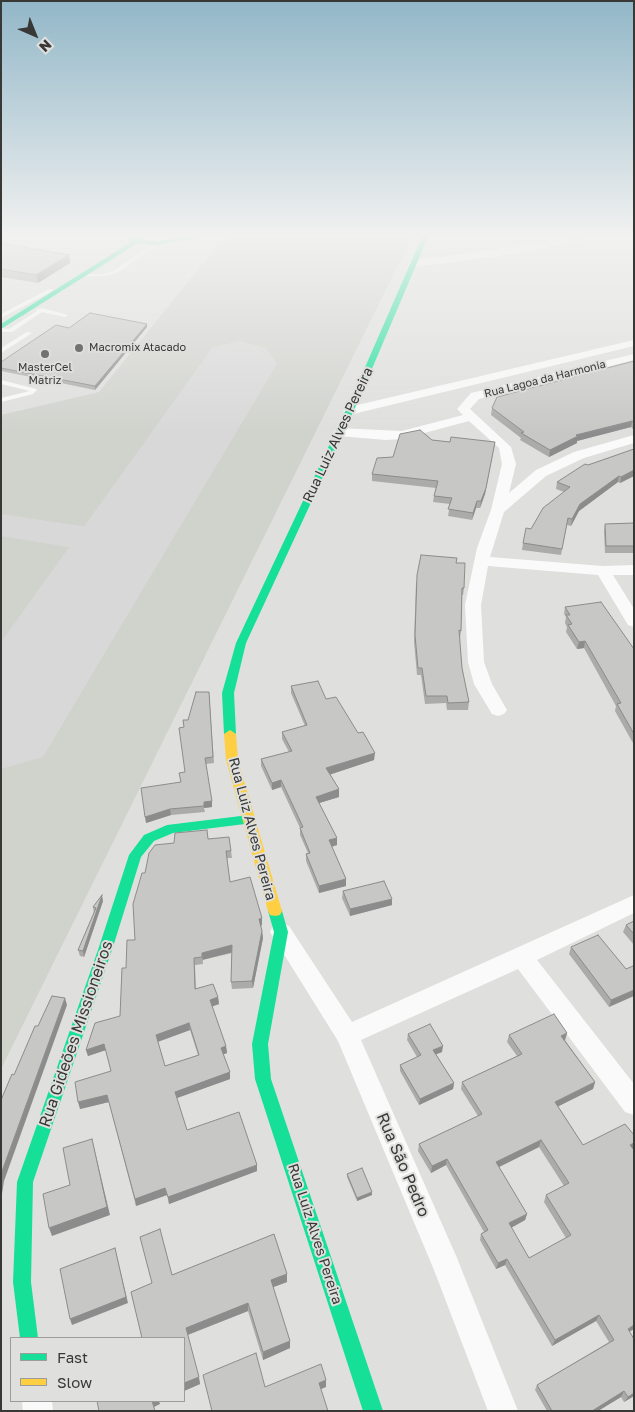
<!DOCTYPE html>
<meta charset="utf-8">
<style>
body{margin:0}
#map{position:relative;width:635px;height:1412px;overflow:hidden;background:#dfdfde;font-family:"Golos Text",sans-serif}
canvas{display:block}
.frame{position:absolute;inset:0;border:2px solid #383837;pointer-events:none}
.legend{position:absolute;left:10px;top:1337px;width:175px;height:65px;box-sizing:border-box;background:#dfe0dd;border:1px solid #9c9d9b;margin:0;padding:6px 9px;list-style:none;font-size:15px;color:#383837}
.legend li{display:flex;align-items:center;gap:10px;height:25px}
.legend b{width:25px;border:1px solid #9c9d9b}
.north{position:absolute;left:10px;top:10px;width:50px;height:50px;-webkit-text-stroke:4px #dfe0dd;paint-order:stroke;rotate:136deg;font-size:14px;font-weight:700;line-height:20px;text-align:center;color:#383837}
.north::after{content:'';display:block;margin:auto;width:18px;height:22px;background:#383837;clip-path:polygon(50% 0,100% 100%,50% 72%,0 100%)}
</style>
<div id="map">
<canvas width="635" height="1412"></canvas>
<div class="frame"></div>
<ul class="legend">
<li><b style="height:6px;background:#16e098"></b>Fast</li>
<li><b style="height:6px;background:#ffcf43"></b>Slow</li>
</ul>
<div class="north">N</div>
</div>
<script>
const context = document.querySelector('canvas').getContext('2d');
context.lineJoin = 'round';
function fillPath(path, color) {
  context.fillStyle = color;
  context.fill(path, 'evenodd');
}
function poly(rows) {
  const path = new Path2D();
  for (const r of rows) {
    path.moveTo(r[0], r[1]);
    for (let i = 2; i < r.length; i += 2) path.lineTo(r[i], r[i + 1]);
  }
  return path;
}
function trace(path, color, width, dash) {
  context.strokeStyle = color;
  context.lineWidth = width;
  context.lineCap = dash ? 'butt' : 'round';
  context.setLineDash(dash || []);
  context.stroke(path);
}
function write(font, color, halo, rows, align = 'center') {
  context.font = font + ' "Golos Text",sans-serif';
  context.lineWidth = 4;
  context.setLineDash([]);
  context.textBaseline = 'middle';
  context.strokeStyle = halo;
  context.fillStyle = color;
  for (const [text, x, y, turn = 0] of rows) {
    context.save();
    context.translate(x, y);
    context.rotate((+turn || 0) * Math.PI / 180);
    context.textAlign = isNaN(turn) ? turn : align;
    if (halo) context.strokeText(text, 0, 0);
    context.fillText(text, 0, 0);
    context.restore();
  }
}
const built = poly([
 [240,237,412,237,1,1069,1,415,99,392,222,240]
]);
const taxiway = poly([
 [1,514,122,532,136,536,141,544,136,552,122,556,1,536,1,514]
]);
const runway = poly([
 [239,341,266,348,277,364,43,757,1,769,1,642,212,348,239,341]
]);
const lane = poly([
 [156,242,160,243,117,273,103,276,83,276,81,275,83,274,103,274,113,271,156,242],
 [49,289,54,290,1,318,1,314,49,289],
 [42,308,68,315,65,317,42,312,12,332,1,332,1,328,9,329,37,311,36,309,42,308],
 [27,332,32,333,1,353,1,348,27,332],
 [1,380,36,389,37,390,33,394,1,402,1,398,30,391,1,384,1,380]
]);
const street = poly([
 [581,237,603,237,508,255,413,267,408,264,413,261,581,237],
 [634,340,634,346,349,415,343,411,349,407,634,340],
 [634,354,634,360,479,399,470,409,511,447,516,464,509,493,536,470,574,452,634,435,634,443,584,458,546,476,504,512,490,557,603,566,634,565,634,575,613,575,634,609,634,627,628,625,598,575,488,566,481,605,484,662,492,684,507,710,504,714,498,716,492,714,474,684,468,662,465,605,477,548,491,510,502,464,499,448,469,421,402,439,386,440,339,436,333,432,339,428,402,431,463,415,457,409,471,393,634,354],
 [634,895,634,913,537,960,634,1084,634,1115,625,1112,518,969,361,1040,457,1258,518,1411,488,1411,434,1270,338,1041,270,932,273,926,281,923,289,926,352,1022,634,895],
 [22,1401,52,1401,53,1411,23,1411,22,1401]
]);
const fast = poly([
 [139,237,146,237,143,240,158,241,186,237,203,237,158,245,138,243,1,329,1,324,131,242,128,241,128,239,139,237],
 [422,237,428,237,360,397,246,643,234,693,236,734,230,738,226,737,224,734,222,693,236,643,352,397,422,237],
 [249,815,253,817,255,820,253,823,173,833,154,841,141,857,113,947,33,1182,31,1282,38,1338,20,1338,13,1282,17,1182,99,947,129,855,144,835,167,825,249,815],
 [275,906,280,907,282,911,288,932,268,1044,271,1079,383,1411,363,1411,255,1079,252,1044,274,932,268,911,270,907,275,906]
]);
const slow = poly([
 [230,730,236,734,238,760,282,911,280,915,275,916,270,915,268,911,226,760,224,734,230,730]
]);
const wall = poly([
 [1,243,69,255,70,263,38,283,1,277],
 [147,324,147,327,95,390,1,371,1,362,69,328],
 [634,361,634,430,631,427,577,441,577,443,549,457,520,440,521,438,491,415,492,408],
 [432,440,450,442,495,442,485,494,480,508,476,508,472,520,448,516,450,504,433,502,434,496,436,488,372,481,372,474,393,457],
 [634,449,634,476,620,483,618,482,579,511,571,526,567,525,561,555,522,550,523,543,531,529,564,492,556,489,557,482,588,465],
 [634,523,634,553,605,553,604,531,605,524],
 [456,563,464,588,463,595,462,595,461,631,460,638,459,638,462,668,469,702,468,710,447,710,446,703,425,704,421,675,417,675,414,642,416,582],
 [565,607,634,649,634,745,615,711,616,706,584,648,577,649,566,632,567,627,565,623,566,617,564,614],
 [291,686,326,699,374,760,330,774,339,789,339,797,319,803,337,845,332,847,346,879,346,886,319,893,306,861,306,854,308,853,300,835,300,828,281,787,272,790,261,766,261,759,289,752,282,739,282,732,305,726,291,693],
 [209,692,214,763,206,764,212,807,204,808,205,812,171,815,146,823,181,782,185,772,188,720],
 [208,839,231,851,232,858,227,858,230,882,262,925,261,926,263,938,253,988,232,989,231,982,232,953,202,960,203,964,195,965,196,989,218,997,219,1004,212,1006,226,1046,227,1053,223,1054,230,1072,230,1079,177,1098,187,1130,257,1171,169,1204,167,1195,136,1206,109,1102,80,1109,111,1071,106,1050,88,1056,86,1050,120,1016,126,968,135,940,145,873],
 [190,1030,198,1055,165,1066,158,1042],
 [343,891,392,905,350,916,342,898],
 [103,901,84,957,80,956,78,950,94,913,93,907],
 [634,921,634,945,623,932,626,925],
 [571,947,626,969,609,1007,569,954],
 [567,1033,565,1040,595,1082,593,1089,558,1106,583,1145,634,1148,633,1149,634,1150,634,1329,629,1332,634,1396,624,1402,621,1397,598,1411,547,1411,535,1390,537,1385,609,1342,596,1321,552,1346,505,1265,496,1269,480,1240,481,1234,484,1232,446,1165,431,1173,418,1151,419,1144,478,1116,461,1089,462,1082,517,1056,507,1042,509,1035],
 [539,1147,564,1186,546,1195,544,1202,566,1238,529,1258,511,1228,525,1220,527,1214,499,1167],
 [408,1034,442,1052,436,1054,454,1083,453,1089,419,1105,400,1071,400,1065,417,1057,407,1040],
 [347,1174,372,1195,357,1201,347,1177],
 [160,1229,172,1275,274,1234,287,1274,287,1282,273,1287,290,1341,290,1348,263,1360,248,1311,188,1335,200,1384,184,1391,184,1338,142,1338,131,1292,152,1283,140,1237]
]);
const shadedWall = poly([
 [69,255,70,263,38,283,36,275],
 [147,324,147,327,95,390,95,386],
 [632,421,631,427,577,441,577,443,549,457,550,450,576,435],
 [495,442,485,494,480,508,481,501],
 [634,470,634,476,620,483,621,477],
 [619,476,618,482,579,511,571,526,572,519,580,504],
 [477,501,476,508,472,520,473,513],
 [585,641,584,648,577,649,579,642],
 [375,753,374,760,326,776,326,768],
 [281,780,281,787,272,790,272,783],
 [339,789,339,797,316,804,316,797],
 [212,801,212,807,204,808,204,802],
 [170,809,171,815,146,823,145,817],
 [337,838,337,845,329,847,329,840],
 [346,879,346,886,319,893,319,886],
 [102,895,103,901,84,957,83,951],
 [392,899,392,905,350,916,350,909],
 [262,918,262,925,259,926,259,919],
 [262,931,263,938,253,988,252,981],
 [232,945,233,952,202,960,203,964,202,953],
 [634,990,634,996,609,1007,611,1000],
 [218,997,219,1004,211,1007,210,1000],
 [65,998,67,1005,4,1181,1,1200,1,1174],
 [189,1023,190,1030,157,1042,156,1035],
 [567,1033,565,1040,559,1043,561,1036],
 [104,1044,106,1050,88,1056,86,1050],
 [226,1046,227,1053,222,1055,221,1048],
 [443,1046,442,1052,432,1056,433,1050],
 [230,1072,230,1079,177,1098,175,1092],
 [595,1082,593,1089,553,1109,555,1102],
 [454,1083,453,1089,419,1105,420,1099],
 [107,1095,109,1102,80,1109,78,1102],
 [92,1139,110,1215,52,1236,49,1228],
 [541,1140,539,1147,495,1169,496,1162],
 [634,1143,634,1148,627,1152,630,1145],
 [447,1159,446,1165,431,1173,432,1166],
 [257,1165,257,1171,169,1204,168,1197],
 [165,1188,167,1195,136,1206,135,1199],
 [372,1192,372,1195,357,1201,357,1198],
 [527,1214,525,1220,507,1230,509,1223],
 [115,1248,128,1303,72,1325,70,1319],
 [507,1259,505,1265,496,1269,498,1263],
 [287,1274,287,1282,271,1288,271,1280],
 [248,1303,248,1311,187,1335,186,1328],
 [599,1315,596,1321,552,1346,555,1340],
 [634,1325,634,1329,624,1335,628,1329],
 [290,1341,290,1348,263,1360,263,1352],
 [199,1377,200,1384,184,1391,184,1383],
 [326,1380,326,1387,319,1390,319,1383],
 [624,1391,621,1397,598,1411,592,1411],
 [634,1393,634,1396,624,1402,628,1397],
 [152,1401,159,1401,160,1404,154,1407,155,1411]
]);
const building = poly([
 [1,243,69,255,36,275,1,269,1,243],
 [90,313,147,324,95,386,1,368,1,362,56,325,69,328,90,313],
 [634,361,634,422,632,421,576,435,578,436,550,450,521,433,524,432,492,408,497,397,634,361],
 [420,430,432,440,450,442,451,437,495,442,486,488,481,501,477,501,473,513,448,509,452,498,434,496,438,481,372,474,377,458,393,457,400,434,420,430],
 [634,449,634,470,621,477,619,476,580,504,572,519,568,518,562,549,523,543,526,528,531,529,543,508,570,487,557,482,585,464,588,465,634,449],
 [634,523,634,546,606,546,605,524,634,523],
 [421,555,457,558,456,563,465,563,464,588,462,588,461,631,459,630,462,668,469,702,448,703,447,696,426,696,422,668,418,668,415,635,417,575,421,555],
 [601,602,634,649,634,734,617,704,621,703,585,641,579,642,568,625,572,624,566,615,570,615,565,607,601,602],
 [318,681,326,699,336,697,358,733,363,732,375,753,326,768,339,789,316,797,337,838,329,840,346,879,319,886,306,854,310,853,300,828,303,827,281,780,272,783,261,759,292,751,282,732,307,725,291,686,318,681],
 [196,692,209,692,213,757,205,758,212,801,204,802,204,806,170,809,145,817,141,788,181,782,179,773,185,772,179,728,184,727,183,720,188,720,196,692],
 [207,830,208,839,229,837,231,851,226,851,230,882,250,877,262,918,259,919,262,931,252,981,231,982,232,945,202,953,202,957,194,958,195,989,213,984,218,997,210,1000,226,1046,221,1048,230,1072,175,1092,187,1130,239,1112,257,1165,168,1197,165,1188,135,1199,107,1095,78,1102,75,1082,111,1071,104,1044,86,1050,95,1023,120,1016,122,968,126,968,127,940,135,940,133,904,142,873,145,873,149,853,155,845,174,843,175,833,207,830],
 [189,1023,199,1055,165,1066,156,1035,189,1023],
 [384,881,392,899,350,909,343,891,384,881],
 [102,895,83,951,78,950,96,908,93,907,102,895],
 [634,921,634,934,626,925,634,921],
 [598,935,626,969,633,966,634,968,634,990,611,1000,571,947,598,935],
 [52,996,65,998,1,1174,1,1100,12,1074,14,1075,35,1026,38,1026,52,996],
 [554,1014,567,1033,561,1036,595,1082,555,1102,583,1145,625,1124,634,1135,634,1143,630,1145,634,1150,634,1325,628,1329,634,1339,634,1393,628,1397,624,1391,592,1411,552,1411,537,1385,614,1340,599,1315,555,1340,507,1259,498,1263,481,1234,488,1230,447,1159,432,1166,419,1144,482,1114,462,1082,522,1054,509,1035,554,1014],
 [541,1140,569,1183,546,1195,571,1235,529,1258,509,1223,527,1214,496,1162,541,1140],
 [430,1024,443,1046,433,1050,454,1083,420,1099,400,1065,421,1055,408,1034,430,1024],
 [92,1139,107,1207,49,1228,43,1194,70,1185,63,1148,92,1139],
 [362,1168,372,1192,357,1198,347,1174,362,1168],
 [160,1229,172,1275,274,1234,287,1274,271,1280,290,1341,263,1352,248,1303,186,1328,199,1377,184,1383,184,1338,142,1338,131,1292,152,1283,140,1237,160,1229],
 [115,1248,126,1297,70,1319,60,1269,115,1248],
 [256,1353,265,1387,321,1364,326,1380,319,1383,328,1411,212,1411,203,1375,256,1353],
 [97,1401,152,1401,155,1411,99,1411,97,1401]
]);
const markers = [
 [79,348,5,"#727271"],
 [45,354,5,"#727271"]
];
const farPoinames = [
 ["Macromix Atacado",89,348],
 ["MasterCel",45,368,"center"],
 ["Matriz",45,381,"center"]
];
const farStreetnames = [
 ["Rua Lagoa da Harmonia",545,379,-14]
];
const streetNames = [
 ["Rua Luiz Alves Pereira",338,435,-65],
 ["Rua Luiz Alves Pereira",252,829,75],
 ["Rua Luiz Alves Pereira",315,1234,72]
];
const nearStreetnames = [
 ["Rua Gideões Missioneiros",76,1034,-71],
 ["Rua São Pedro",403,1165,67]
];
fillPath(built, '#d0d2cc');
fillPath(taxiway, '#d8d8d8');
fillPath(runway, '#d8d8d8');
fillPath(lane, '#fafafa');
fillPath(street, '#fafafa');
fillPath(fast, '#16e098');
fillPath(slow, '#ffcf43');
fillPath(wall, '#abacaa');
fillPath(shadedWall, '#8b8c8b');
fillPath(building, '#c7c8c6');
trace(building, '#8b8c8b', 1);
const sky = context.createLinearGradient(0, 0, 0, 435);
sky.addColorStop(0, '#92b7c8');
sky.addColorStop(0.54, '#f1f1f0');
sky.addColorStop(1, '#f1f1f000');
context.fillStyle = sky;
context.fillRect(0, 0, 635, 435);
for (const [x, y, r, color] of markers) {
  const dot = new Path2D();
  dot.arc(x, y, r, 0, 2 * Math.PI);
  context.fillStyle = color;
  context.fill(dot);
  trace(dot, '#dfe0dd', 2);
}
write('11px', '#383837', '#dfe0dd', farPoinames, 'left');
write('11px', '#383837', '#dfe0dd', farStreetnames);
write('14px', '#383837', '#dfe0dd', streetNames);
write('16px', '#383837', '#dfe0dd', nearStreetnames);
</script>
